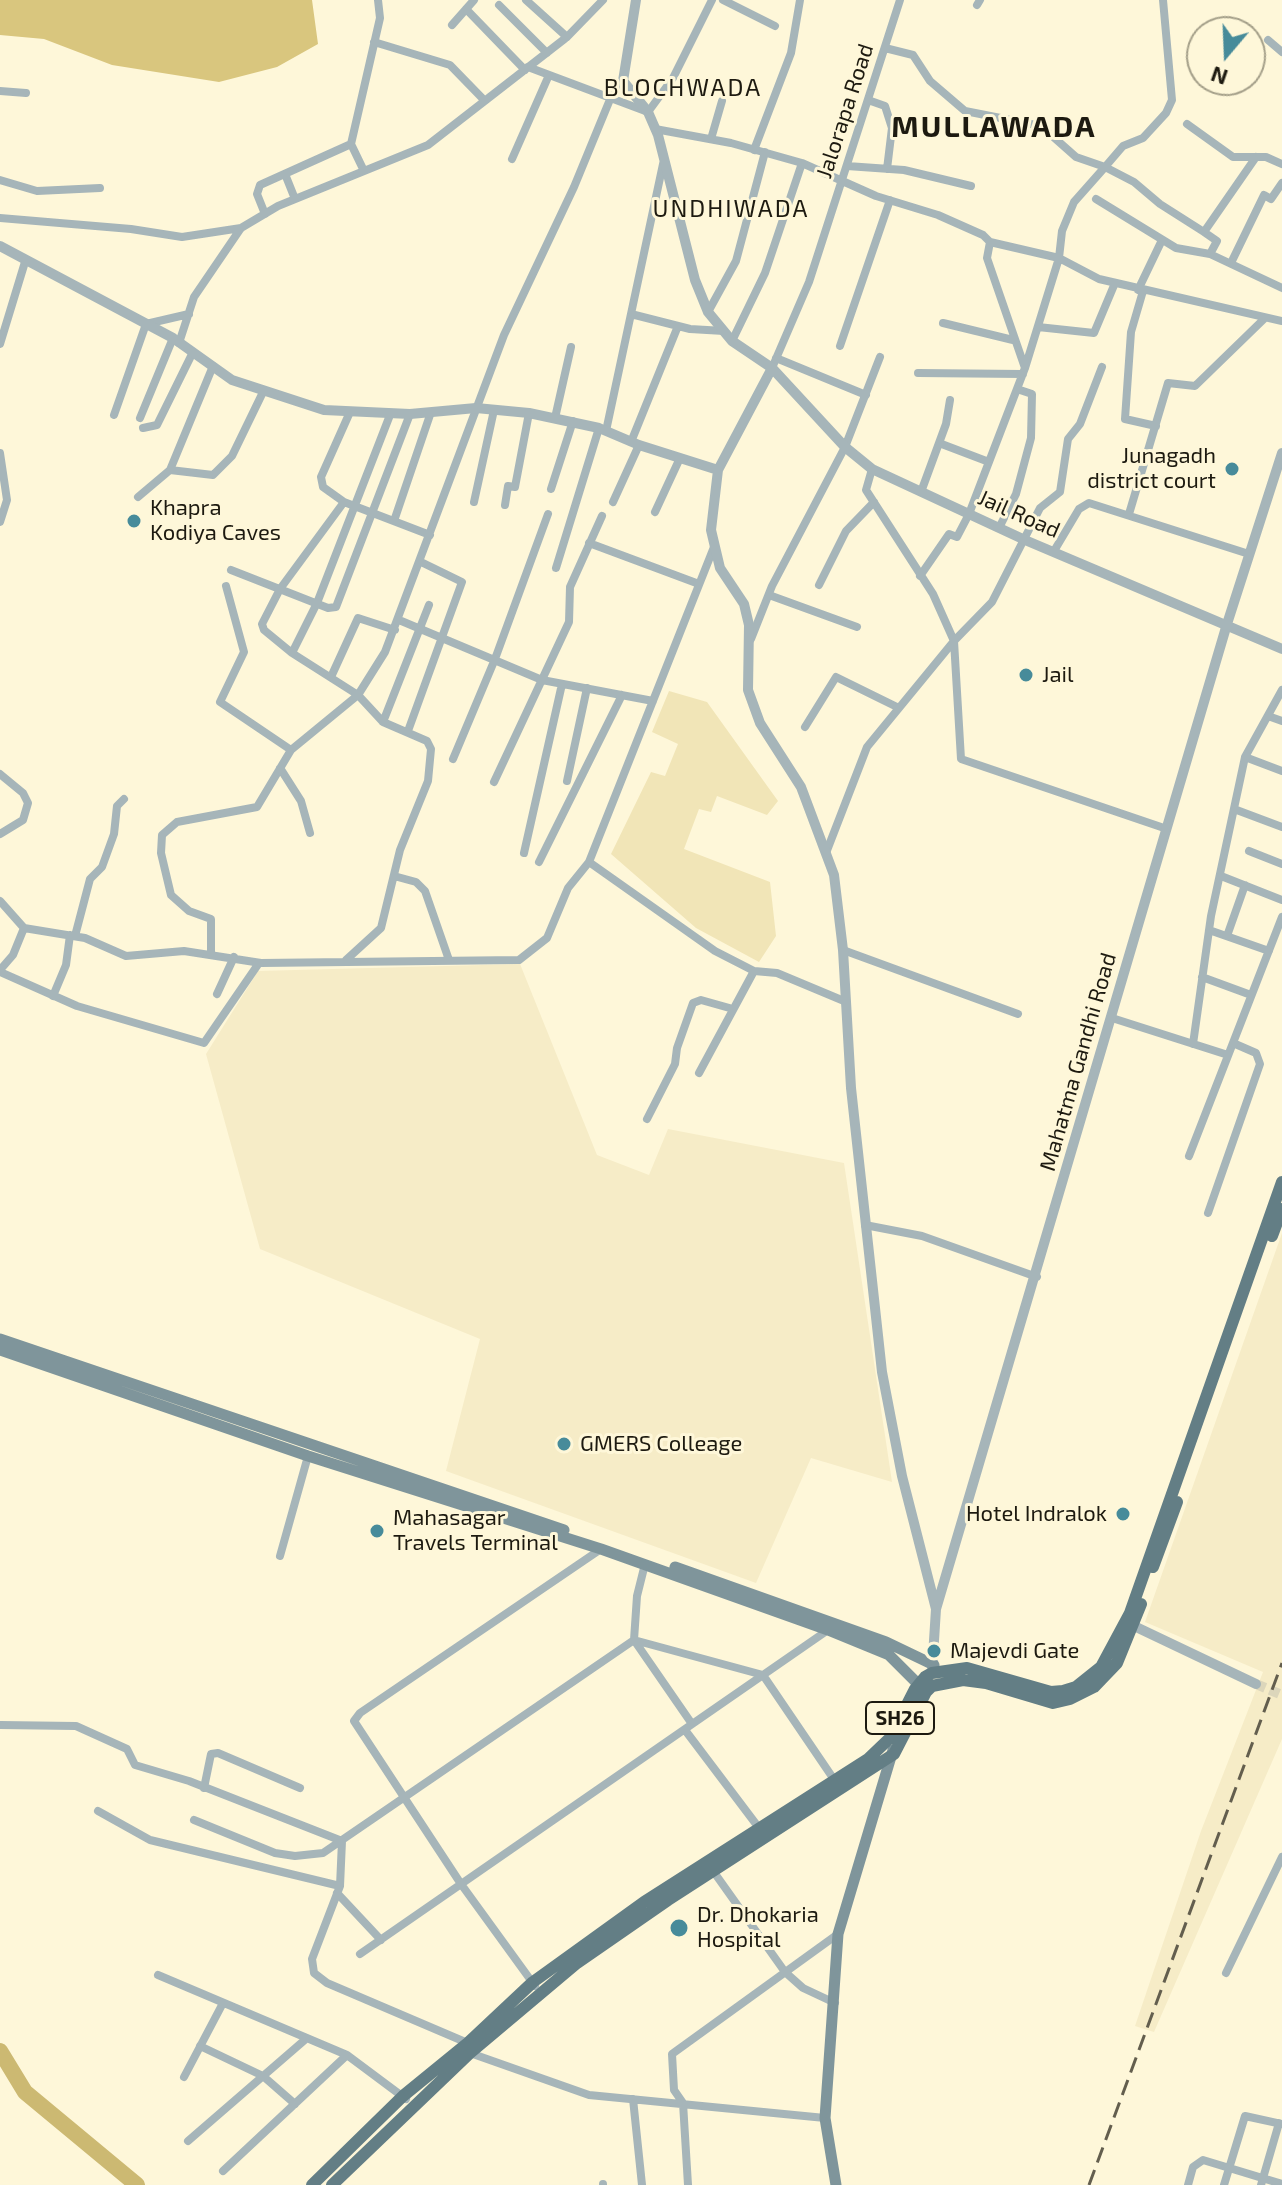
<!DOCTYPE html>
<style>
body{margin:0}
#map{position:relative;width:1282px;height:2185px;overflow:hidden;background:#fef7d9;font-family:"Exo 2",sans-serif}
canvas{display:block}
.north{position:absolute;left:1186px;top:16px;width:80px;height:80px;box-sizing:border-box;background:#fef7d9;border:2px solid #a49f89;border-radius:50%;rotate:199deg;font-size:22px;font-weight:700;line-height:32px;text-align:center;color:#1d1a10}
.north::after{content:'';display:block;margin:auto;width:28px;height:36px;background:#478b9a;clip-path:polygon(50% 0,100% 100%,50% 72%,0 100%)}
</style>
<div id="map">
<canvas width="1282" height="2185"></canvas>
<div class="north">N</div>
</div>
<script>
const context = document.querySelector('canvas').getContext('2d');
context.lineJoin = 'round';
function fillPath(path, color) {
  context.fillStyle = color;
  context.fill(path, 'evenodd');
}
function poly(rows) {
  const path = new Path2D();
  for (const r of rows) {
    path.moveTo(r[0], r[1]);
    for (let i = 2; i < r.length; i += 2) path.lineTo(r[i], r[i + 1]);
  }
  return path;
}
function trace(path, color, width, dash) {
  context.strokeStyle = color;
  context.lineWidth = width;
  context.lineCap = dash ? 'butt' : 'round';
  context.setLineDash(dash || []);
  context.stroke(path);
}
function write(font, color, halo, rows, align = 'center') {
  context.font = font + ' "Exo 2",sans-serif';
  context.lineWidth = 6;
  context.setLineDash([]);
  context.textBaseline = 'middle';
  context.strokeStyle = halo;
  context.fillStyle = color;
  for (const [text, x, y, turn = 0] of rows) {
    context.save();
    context.translate(x, y);
    context.rotate((+turn || 0) * Math.PI / 180);
    context.textAlign = isNaN(turn) ? turn : align;
    if (halo) context.strokeText(text, 0, 0);
    context.fillText(text, 0, 0);
    context.restore();
  }
}
const built = poly([
 [520,964,597,1155,649,1175,668,1129,844,1163,892,1482,811,1458,756,1583,446,1471,480,1339,260,1249,206,1054,258,971],
 [1282,1233,1282,1739,1154,2032,1135,2026,1201,1831,1263,1672,1145,1622]
]);
const green = poly([
 [669,691,707,702,778,801,767,815,717,796,711,812,699,809,684,849,770,882,776,936,759,962,696,928,611,854,651,772,665,776,678,744,652,732]
]);
const forest = poly([
 [0,0,312,0,318,44,277,67,219,82,112,65,44,39,0,35]
]);
const river = poly([
 [0,2051,25,2092,137,2185]
]);
const tertiaryTunnel = poly([
 [1256,1684,1282,1695]
]);
const minor = poly([
 [526,0,567,37],
 [723,0,775,26],
 [1163,0,1172,100,1166,113,1143,138,1123,146,1105,167,1134,182,1160,204,1204,232],
 [499,5,547,53],
 [977,5,980,0],
 [466,9,525,70],
 [452,25,474,0],
 [1268,40,1282,52],
 [374,42,450,65,485,101],
 [885,48,913,55,930,81,965,111,1041,126,1076,157,1105,167,1074,202,1062,231,1059,258,1025,368,969,514,957,537,949,534,920,576],
 [528,67,648,112,673,78,712,0],
 [0,91,26,93],
 [868,100,885,106,892,128,887,169],
 [1187,124,1233,157,1266,157,1282,164],
 [655,129,731,143,802,163,876,196,938,215,983,235,990,242,1059,258,1099,279,1282,321],
 [711,139,722,101],
 [754,150,791,53,800,0],
 [1256,157,1204,232,1217,241,1210,254,1282,288],
 [512,159,549,75],
 [847,166,904,170,971,186],
 [364,171,351,144,380,18,378,0],
 [285,174,295,199],
 [0,180,37,191,100,188],
 [1096,199,1176,248,1210,254],
 [265,214,257,194,260,185,351,144],
 [0,218,131,229,182,237,241,228],
 [990,242,987,258,1025,368],
 [1231,263,1264,195,1271,199,1282,183],
 [1138,290,1162,240],
 [1143,291,1131,332,1125,419,1156,426],
 [708,312,736,261,765,152],
 [631,314,690,329,724,331],
 [943,323,1013,340],
 [1038,327,1094,333,1115,283],
 [732,341,765,273,802,163],
 [179,343,194,297,241,228,278,206,428,145,567,37,603,0],
 [0,344,25,262],
 [840,346,890,200],
 [776,358,866,395],
 [772,368,809,282,900,0],
 [918,373,1023,374],
 [350,412,321,477,323,487,344,502,430,535],
 [114,415,146,324,189,314],
 [140,418,173,338],
 [555,418,571,347],
 [143,428,157,425,193,352],
 [606,431,663,164],
 [631,442,678,326],
 [939,443,989,462],
 [0,453,7,500,0,522],
 [872,469,866,490,933,594,954,641,961,759,1167,829],
 [170,470,213,366],
 [551,489,573,421],
 [921,492,946,424,950,400],
 [138,497,170,470,213,475,232,456,264,390],
 [344,502,280,589,262,624,264,630,292,653,358,695,383,722,427,741,431,749,428,781,400,850,381,928,346,960],
 [474,502,494,410],
 [613,502,639,445],
 [505,505,508,486,515,487,529,413],
 [655,512,680,458],
 [1129,514,1168,383,1195,386,1265,318],
 [394,521,431,412],
 [999,528,1016,494,1031,438,1032,394,1017,389],
 [589,543,699,584],
 [1054,551,1079,509,1089,503,1249,554],
 [556,568,599,428],
 [231,570,328,608,336,607,410,414],
 [819,585,846,531,874,502],
 [226,586,244,652,220,702,291,750],
 [769,595,857,627],
 [399,620,542,680,653,701],
 [751,639,772,586,845,447,880,357],
 [292,653,317,603,390,415],
 [331,677,358,618,395,630],
 [1268,716,1282,721],
 [383,722,429,605],
 [805,727,836,677,899,708],
 [408,731,462,582,421,562],
 [1245,757,1282,771],
 [453,759,495,659,548,514],
 [280,768,301,801,310,833],
 [0,774,23,793,28,803,23,820,0,834],
 [567,781,587,688],
 [494,782,569,622,570,587,602,516],
 [1234,809,1282,827],
 [1249,851,1282,864],
 [524,853,562,684],
 [826,853,867,747,954,641,992,602,1040,508,1060,492,1068,439,1080,424,1102,367],
 [539,862,622,695],
 [589,862,715,951,754,971,777,973,844,1001],
 [394,876,416,882,425,891,449,960],
 [1221,876,1282,900],
 [0,901,24,928],
 [1209,930,1269,951],
 [75,936,90,879,102,867,114,834,117,806,124,799],
 [1227,936,1245,885],
 [843,950,1018,1014],
 [211,954,211,919,189,911,171,895,161,853,162,835,177,822,257,807,291,750,358,695,385,652,504,335,574,187,611,97,623,81],
 [0,970,13,955,24,928,85,938,126,956,184,951,261,963,519,960,547,938,568,888,589,862,714,547],
 [0,972,77,1006,204,1043,259,963],
 [1202,977,1251,995],
 [217,994,234,957],
 [53,996,66,965,70,935],
 [1112,1018,1228,1055],
 [1193,1044,1211,916,1245,757,1282,690],
 [699,1073,754,971],
 [647,1119,675,1064,677,1048,693,1003,701,1000,733,1009],
 [1189,1156,1282,917],
 [1208,1213,1260,1064,1256,1053,1233,1043],
 [865,1225,922,1236,1037,1277],
 [280,1556,308,1456],
 [645,1564,637,1596,634,1640,763,1675,835,1781],
 [0,1725,76,1726,127,1749,135,1765,189,1781,342,1841,340,1886,312,1959,314,1973,327,1983,470,2044],
 [685,1730,759,1828],
 [204,1788,211,1754,218,1753,300,1788],
 [98,1811,150,1840,340,1886],
 [194,1820,275,1853,295,1856,323,1853,634,1640,692,1724],
 [711,1868,785,1972,803,1988,835,2003],
 [337,1893,381,1940],
 [360,1954,828,1630],
 [1226,1973,1282,1857],
 [158,1975,347,2055,406,2099],
 [535,1986,461,1884,354,1721,360,1713,601,1549],
 [200,2046,263,2076,295,2104],
 [470,2053,589,2095,825,2118],
 [184,2077,223,2003],
 [633,2099,642,2185],
 [188,2141,307,2038],
 [223,2171,347,2055],
 [603,2185,603,2184],
 [688,2185,683,2103,674,2090,672,2054,838,1934],
 [1188,2185,1193,2167,1203,2160,1282,2184],
 [1224,2185,1245,2116,1282,2124],
 [1261,2185,1279,2123]
]);
const tertiary = poly([
 [636,0,623,81,648,112,658,135,695,280,708,312,732,341,772,368,845,447,872,469,1025,540,1282,649],
 [0,246,173,338,232,380,324,410,410,414,476,408,529,413,599,428,639,445,718,470],
 [772,368,718,470,711,530,720,568,744,604,749,625,748,690,760,723,801,787,834,875,843,950,851,1088,882,1372,902,1476,936,1609],
 [1134,1626,1256,1684],
 [932,1672,936,1609,1227,624,1282,453]
]);
const secondary = poly([
 [0,1339,564,1530],
 [0,1350,308,1456,601,1549,828,1630,889,1655,925,1691],
 [675,1567,886,1642,934,1665],
 [836,2185,825,2118,838,1934,893,1750]
]);
const primary = poly([
 [1272,1236,1282,1209],
 [1153,1567,1177,1502],
 [312,2185,403,2096,468,2043,533,1982,644,1902,868,1759,890,1738,915,1689,925,1677,932,1673,967,1668,1051,1692,1063,1691,1076,1687,1101,1667,1130,1613,1282,1182],
 [332,2185,470,2053,577,1963,668,1900,894,1754,926,1692,932,1686,963,1680,986,1683,1053,1703,1070,1699,1094,1687,1117,1663,1141,1604]
]);
const rail = poly([
 [1089,2185,1282,1663]
]);
const markers = [
 [1232,469,8,"#478b9a"],
 [134,521,8,"#478b9a"],
 [1026,675,8,"#478b9a"],
 [564,1444,8,"#478b9a"],
 [1123,1514,8,"#478b9a"],
 [377,1531,8,"#478b9a"],
 [934,1651,8,"#478b9a"],
 [679,1928,10,"#478b9a"]
];
const shields = [
 [900,1718,68]
];
const shieldNames = [
 ["SH26",900,1718]
];
const streetNames = [
 ["Jalorapa Road",845,111,-72],
 ["Jail Road",1019,514,24],
 ["Mahatma Gandhi Road",1078,1062,-74]
];
const poiNames = [
 ["Junagadh",1216,456,"right"],
 ["district court",1216,481,"right"],
 ["Khapra",150,508],
 ["Kodiya Caves",150,533],
 ["Jail",1042,675],
 ["GMERS Colleage",580,1444],
 ["Hotel Indralok",1107,1514,"right"],
 ["Mahasagar",393,1518],
 ["Travels Terminal",393,1543],
 ["Majevdi Gate",950,1651],
 ["Dr. Dhokaria",697,1915],
 ["Hospital",697,1940]
];
const neighbourhoodNames = [
 ["BLOCHWADA",683,88],
 ["UNDHIWADA",731,209]
];
const districtNames = [
 ["MULLAWADA",994,127]
];
fillPath(built, '#f6ecc7');
fillPath(green, '#f1e5b7');
fillPath(forest, '#d9c67e');
trace(river, '#ccb972', 16);
trace(tertiaryTunnel, '#dcd6bb', 10, [10, 5]);
trace(minor, '#a6b5b9', 8);
trace(tertiary, '#a6b5b9', 10);
trace(secondary, '#7f959b', 11);
trace(primary, '#637e85', 12);
trace(rail, '#635e4e', 3, [16, 8]);
for (const [x, y, r, color] of markers) {
  const dot = new Path2D();
  dot.arc(x, y, r, 0, 2 * Math.PI);
  context.fillStyle = color;
  context.fill(dot);
  trace(dot, '#fef7d9', 3);
}
for (const [x, y, w] of shields) {
  const box = new Path2D();
  box.roundRect(x - w / 2, y - 16, w, 32, 6);
  context.fillStyle = '#fef7d9';
  context.fill(box);
  trace(box, '#1d1a10', 2);
}
write('bold 20px', '#1d1a10', null, shieldNames);
write('22px', '#1d1a10', '#fef7d9', streetNames);
write('22px', '#1d1a10', '#fef7d9', poiNames, 'left');
context.letterSpacing = '2px';
write('24px', '#1d1a10', '#fef7d9', neighbourhoodNames);
context.letterSpacing = '0px';
context.letterSpacing = '2px';
write('bold 30px', '#1d1a10', '#fef7d9', districtNames);
context.letterSpacing = '0px';
</script>
